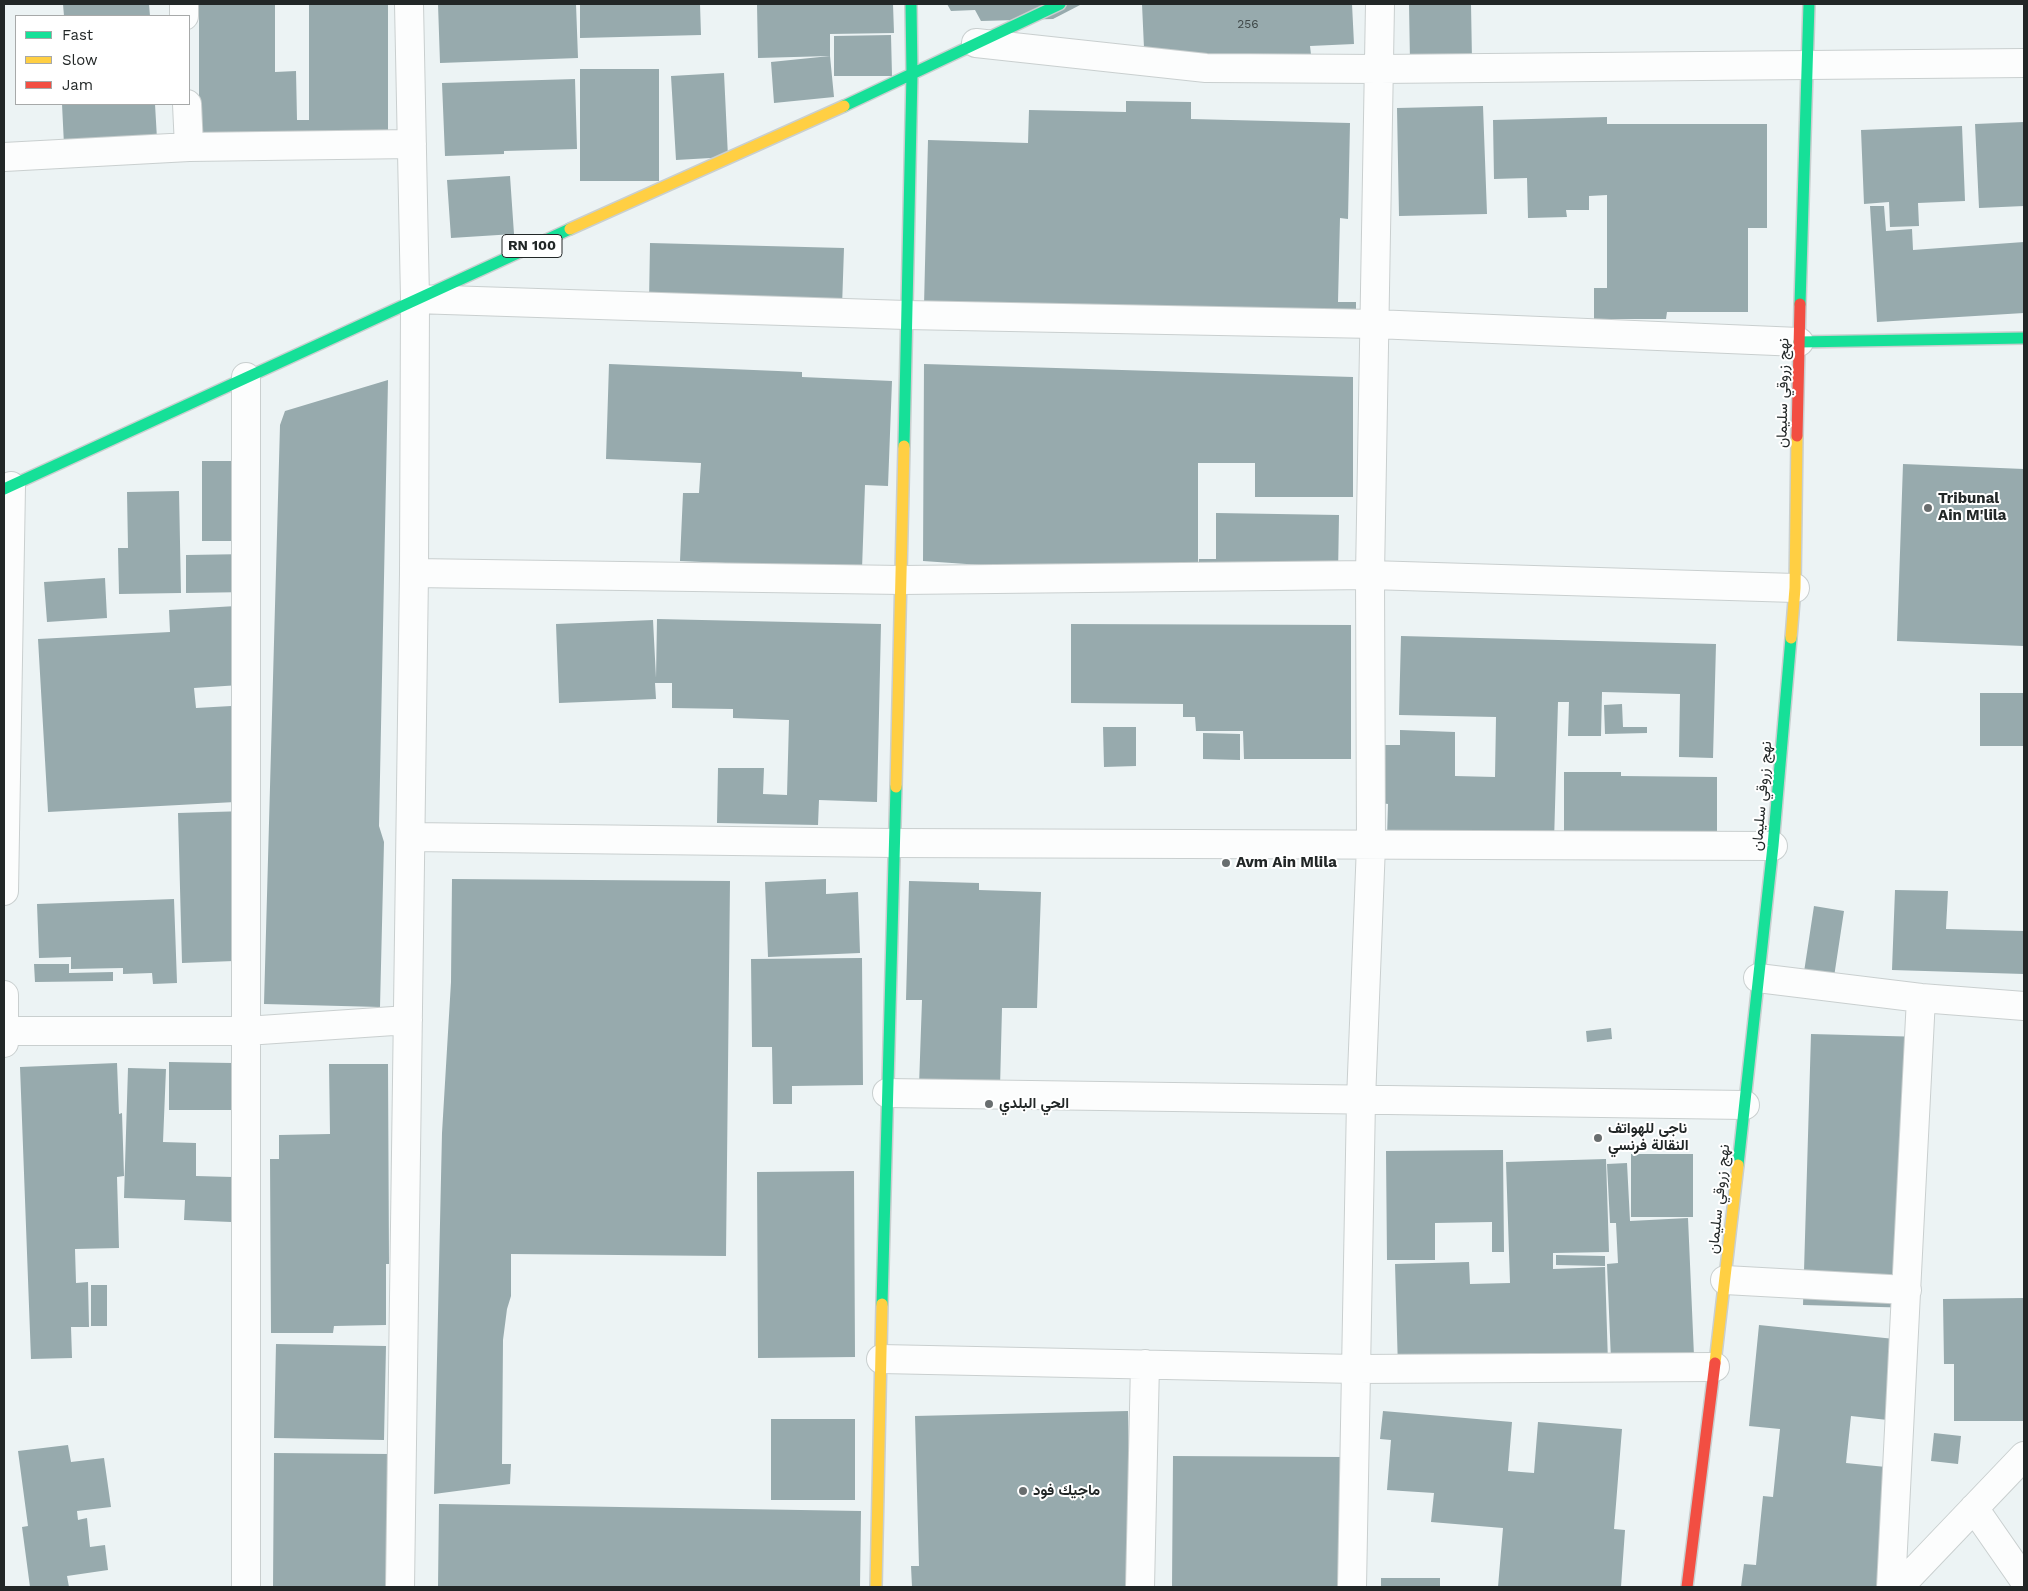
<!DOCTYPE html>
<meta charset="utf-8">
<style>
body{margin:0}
#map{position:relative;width:2028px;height:1591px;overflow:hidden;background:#ecf3f4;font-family:"Work Sans",sans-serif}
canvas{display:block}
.frame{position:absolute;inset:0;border:5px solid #222727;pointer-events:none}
.legend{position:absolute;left:15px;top:15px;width:175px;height:90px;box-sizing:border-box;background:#fff;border:1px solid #a7a9a9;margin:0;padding:6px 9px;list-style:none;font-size:15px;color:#222727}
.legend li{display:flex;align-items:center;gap:10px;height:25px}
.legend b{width:25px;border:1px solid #a7a9a9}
</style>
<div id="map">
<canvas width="2028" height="1591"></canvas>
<div class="frame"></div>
<ul class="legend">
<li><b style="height:6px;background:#16e098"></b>Fast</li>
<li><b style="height:6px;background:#ffcf43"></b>Slow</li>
<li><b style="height:6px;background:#f24e42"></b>Jam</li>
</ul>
</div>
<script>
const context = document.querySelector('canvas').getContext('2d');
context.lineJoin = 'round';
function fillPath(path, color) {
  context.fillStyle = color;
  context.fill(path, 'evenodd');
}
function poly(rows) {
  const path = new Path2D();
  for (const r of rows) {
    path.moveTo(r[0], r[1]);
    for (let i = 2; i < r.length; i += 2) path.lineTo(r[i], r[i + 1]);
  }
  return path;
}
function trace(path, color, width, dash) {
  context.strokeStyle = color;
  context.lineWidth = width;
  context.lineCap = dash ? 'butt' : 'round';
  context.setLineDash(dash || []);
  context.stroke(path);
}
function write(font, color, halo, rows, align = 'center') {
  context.font = font + ' "Work Sans",Vazirmatn,sans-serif';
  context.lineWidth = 4;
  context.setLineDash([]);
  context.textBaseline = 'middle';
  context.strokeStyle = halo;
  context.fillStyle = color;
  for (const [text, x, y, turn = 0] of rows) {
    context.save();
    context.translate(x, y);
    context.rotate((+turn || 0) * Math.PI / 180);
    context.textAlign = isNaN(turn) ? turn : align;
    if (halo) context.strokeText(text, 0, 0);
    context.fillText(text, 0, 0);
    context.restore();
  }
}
const building = poly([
 [63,4,149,4,150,16,64,16],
 [199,4,275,4,275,72,296,71,297,120,309,120,309,4,388,4,388,136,199,146],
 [438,4,576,4,578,58,440,63],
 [580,4,700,4,701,35,580,38],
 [757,4,893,4,894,33,830,34,830,56,758,58],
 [947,4,1082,4,1053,19,981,21,975,10,951,11],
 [1142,4,1352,4,1354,44,1310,46,1312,63,1145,70],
 [1409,4,1471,4,1472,61,1410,62],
 [891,35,892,76,834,76,834,36],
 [830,56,834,97,774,103,771,62],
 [580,69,659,69,659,181,580,181],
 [724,73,728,157,676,160,671,76],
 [575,79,577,149,504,151,504,154,445,156,442,83],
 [1126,101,1191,102,1191,119,1350,123,1348,219,1340,218,1338,302,1356,302,1356,314,924,306,928,140,1028,143,1029,110,1126,112],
 [62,104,155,104,157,139,64,145],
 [1483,106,1487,214,1399,216,1397,108],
 [1607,117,1607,124,1767,124,1767,228,1748,228,1748,312,1667,312,1666,319,1594,319,1594,288,1607,288,1607,195,1589,196,1589,210,1566,210,1567,217,1528,218,1527,178,1494,179,1493,120],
 [2024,122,2024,206,1979,208,1975,124],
 [1962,126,1965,201,1918,203,1919,226,1890,227,1889,202,1864,204,1861,130],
 [510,176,514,234,451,238,447,180],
 [1870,206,1884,206,1886,231,1912,229,1913,250,2024,242,2024,313,1877,322],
 [650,243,844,248,842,307,649,302],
 [609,364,802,372,802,377,892,381,888,486,865,485,862,569,680,561,683,493,699,493,701,463,606,459],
 [924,364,1353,377,1353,497,1255,497,1255,463,1198,463,1198,570,1199,559,1216,559,1216,513,1339,515,1338,575,1198,580,923,561],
 [388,380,379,826,384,842,380,1007,264,1004,280,425,285,411],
 [202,461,248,461,247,541,202,541],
 [1903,464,2024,469,2024,646,1897,641],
 [179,491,181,593,119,594,118,548,128,548,127,492],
 [249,554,250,592,186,593,186,555],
 [105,578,107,618,47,622,44,582],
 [236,606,240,685,194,688,196,708,249,705,254,801,48,812,38,639,170,632,169,610],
 [657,619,881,624,877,802,819,800,818,825,717,823,718,768,764,768,763,794,787,795,789,720,733,718,733,709,672,708,672,683,655,683,656,699,559,703,556,624,653,620,656,678],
 [1071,624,1351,625,1351,759,1244,759,1243,731,1196,731,1195,717,1183,717,1183,704,1071,703],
 [1401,636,1716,644,1713,758,1679,757,1680,694,1602,692,1601,736,1568,736,1569,702,1558,702,1554,842,1387,838,1388,804,1381,803,1382,745,1400,745,1400,730,1455,732,1455,776,1495,777,1496,717,1399,715],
 [1980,693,2024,693,2024,746,1980,746],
 [1622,704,1623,727,1647,727,1647,733,1605,734,1604,705],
 [1103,727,1136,727,1136,766,1104,767],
 [1203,733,1240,734,1240,760,1203,759],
 [1564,772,1621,772,1621,776,1717,777,1717,833,1564,832],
 [247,811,234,961,182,963,178,813],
 [452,879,730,881,726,1256,511,1254,511,1296,507,1309,503,1340,502,1464,511,1464,510,1484,434,1494,442,1133,451,982],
 [826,879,826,894,858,892,860,953,768,957,765,882],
 [909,881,979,883,979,890,1041,892,1037,1008,1002,1008,1000,1088,919,1086,922,1000,906,1000],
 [1895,890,1948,891,1946,929,2024,931,2024,974,1892,970],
 [174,899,177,983,153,984,152,973,123,974,123,968,71,969,71,957,39,958,37,904],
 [1814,906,1844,911,1834,977,1804,972],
 [862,958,863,1085,792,1086,792,1104,773,1104,772,1047,752,1047,751,959],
 [34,964,69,964,69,973,113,972,113,981,35,982],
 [1611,1028,1612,1039,1587,1042,1586,1031],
 [1811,1034,1925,1037,1917,1308,1803,1305],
 [169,1062,233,1063,233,1110,169,1110],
 [117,1063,119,1114,122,1113,124,1176,117,1177,119,1248,75,1249,76,1283,88,1282,89,1327,71,1327,72,1358,31,1359,20,1067],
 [329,1064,388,1064,389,1264,386,1264,386,1325,334,1326,333,1333,271,1333,270,1159,279,1159,279,1135,330,1134],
 [128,1068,166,1069,163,1142,196,1143,196,1176,233,1177,231,1222,184,1220,185,1200,124,1198],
 [1503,1150,1504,1252,1492,1252,1492,1222,1435,1223,1435,1260,1387,1260,1386,1151],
 [1631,1154,1693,1154,1693,1217,1631,1217],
 [1606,1159,1609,1252,1553,1253,1553,1269,1605,1267,1608,1363,1398,1369,1395,1264,1469,1262,1470,1284,1510,1283,1506,1162],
 [1627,1163,1630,1221,1688,1218,1694,1356,1611,1360,1607,1264,1618,1263,1616,1223,1610,1223,1607,1164],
 [854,1171,855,1357,758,1358,757,1172],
 [1556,1255,1605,1256,1605,1266,1556,1265],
 [91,1285,107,1285,107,1326,91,1326],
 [2024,1298,2024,1421,1954,1421,1954,1364,1944,1364,1943,1299],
 [1759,1325,1914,1341,1906,1422,1851,1416,1846,1463,1896,1468,1887,1587,1741,1587,1744,1564,1756,1565,1763,1496,1773,1497,1780,1429,1749,1426],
 [276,1344,386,1346,384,1440,274,1438],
 [1128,1411,1132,1587,912,1587,911,1566,919,1566,915,1416],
 [1383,1411,1512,1422,1508,1471,1534,1473,1538,1422,1622,1429,1614,1529,1625,1530,1621,1587,1498,1587,1503,1528,1431,1522,1434,1493,1387,1490,1391,1440,1380,1439],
 [771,1419,855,1419,855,1500,771,1500],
 [1934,1433,1961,1436,1958,1464,1931,1461],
 [68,1445,71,1462,104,1458,111,1507,77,1511,78,1520,87,1518,90,1547,105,1545,108,1570,67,1576,69,1587,30,1587,22,1527,28,1526,18,1451],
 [274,1453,389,1454,388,1587,273,1587],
 [1173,1456,1342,1457,1342,1587,1172,1587],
 [439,1504,861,1511,860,1587,438,1587],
 [1381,1578,1440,1578,1440,1587,1381,1587]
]);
const street = poly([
 [184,4,184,16],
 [976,43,1206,68,1379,69,2024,63],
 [187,104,189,147],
 [4,157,189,147,412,144],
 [415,299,906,315,1375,324,1799,342],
 [414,573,902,580,1370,575,1795,588],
 [411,837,893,843,1773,846],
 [4,891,11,486],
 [1758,978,1921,998,2024,1006],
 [4,995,4,1043],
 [4,1031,246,1031,408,1020],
 [887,1093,1745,1105],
 [1725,1280,1907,1290],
 [881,1359,1356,1369,1715,1367],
 [1974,1508,2024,1580],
 [246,1587,246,377],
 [400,1587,414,573,415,299,409,4],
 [1140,1587,1145,1364],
 [1352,1587,1361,1100,1371,845,1370,575,1380,4],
 [1891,1587,1921,998],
 [1899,1587,2024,1456]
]);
const fast = poly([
 [844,106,1060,4],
 [1800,304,1809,4],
 [1799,342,2024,338],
 [904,446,912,74,911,4],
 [4,489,570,229],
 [1738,1165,1773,846,1791,638],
 [882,1304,896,787]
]);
const slow = poly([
 [570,229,844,106],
 [1791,638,1795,588,1797,436],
 [896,787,904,446],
 [1715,1363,1738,1165],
 [876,1587,882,1304]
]);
const jam = poly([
 [1797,436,1800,304],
 [1687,1587,1715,1363]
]);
const markers = [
 [1928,508,5,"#696e6f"],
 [1226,863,5,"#696e6f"],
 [989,1104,5,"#696e6f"],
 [1598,1138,5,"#696e6f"],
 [1023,1491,5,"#696e6f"]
];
const numberNames = [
 ["256",1248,24]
];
const shields = [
 [532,246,60]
];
const shieldNames = [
 ["RN 100",532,246]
];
const streetNames = [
 ["نهج زروقي سليمان",1783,393,-89],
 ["نهج زروقي سليمان",1762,796,-85],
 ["نهج زروقي سليمان",1719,1199,-84]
];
const poiNames = [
 ["Tribunal",1938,499],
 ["Ain M'lila",1938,516],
 ["Avm Ain Mlila",1236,863],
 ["الحي البلدي",999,1104],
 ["ناجي للهواتف",1608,1129],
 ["النقالة فرنسي",1608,1146],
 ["ماجيك فود",1033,1491]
];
fillPath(building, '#97aaad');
trace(street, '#c9cfcf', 30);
trace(fast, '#c9cfcf', 14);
trace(slow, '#c9cfcf', 14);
trace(jam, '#c9cfcf', 14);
trace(street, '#fcfdfd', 28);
trace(fast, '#16e098', 11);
trace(slow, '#ffcf43', 11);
trace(jam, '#f24e42', 11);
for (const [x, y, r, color] of markers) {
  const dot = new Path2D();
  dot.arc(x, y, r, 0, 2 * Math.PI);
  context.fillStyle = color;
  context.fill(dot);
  trace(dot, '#fff', 2);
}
write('12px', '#3f4848', null, numberNames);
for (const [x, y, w] of shields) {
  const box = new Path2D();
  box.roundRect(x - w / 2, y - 11.5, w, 23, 4);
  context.fillStyle = '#fff';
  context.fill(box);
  trace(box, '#222727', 1);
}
write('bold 14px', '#222727', null, shieldNames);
write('15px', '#222727', '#fff', streetNames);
write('bold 15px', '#222727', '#fff', poiNames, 'left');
</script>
